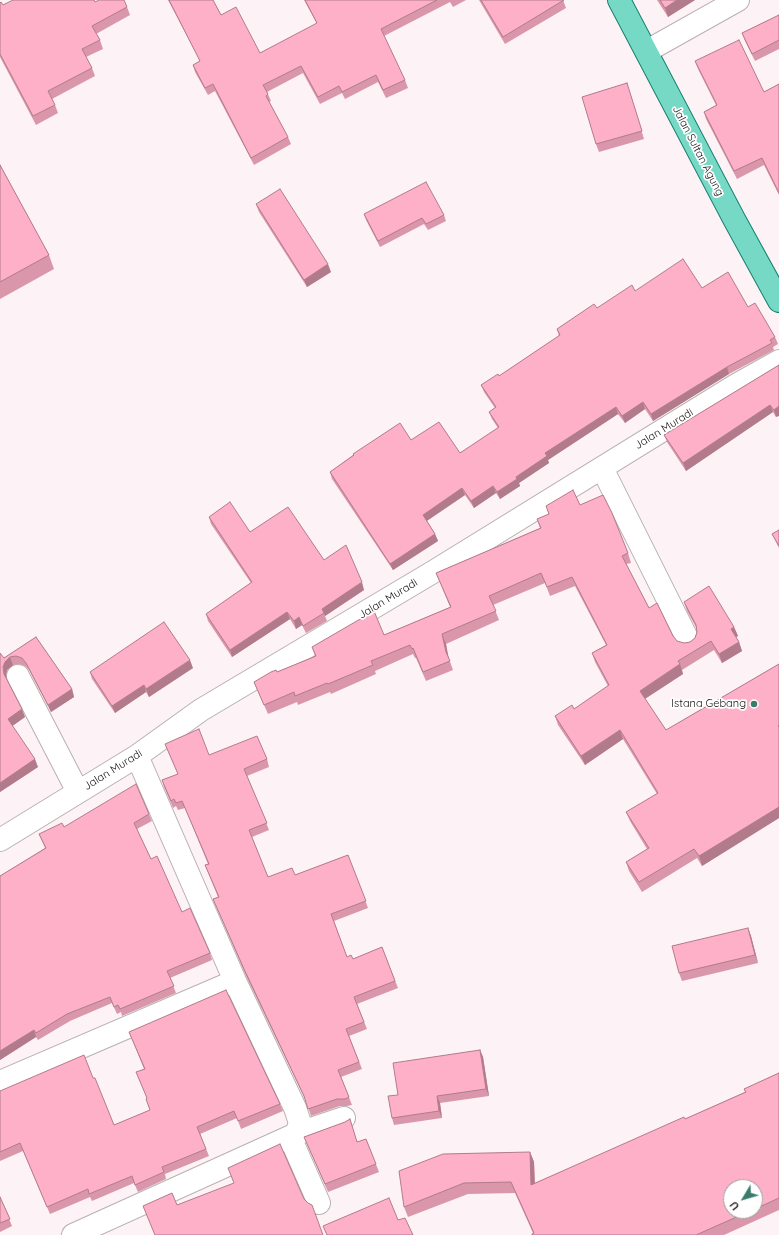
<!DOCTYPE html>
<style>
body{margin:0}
#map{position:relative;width:779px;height:1235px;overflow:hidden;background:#fdf2f5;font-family:Quicksand,sans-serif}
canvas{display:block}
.north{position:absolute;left:723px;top:1179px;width:40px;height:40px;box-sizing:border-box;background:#fff;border:1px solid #a09f9f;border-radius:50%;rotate:232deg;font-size:11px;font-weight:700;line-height:16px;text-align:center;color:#110e0f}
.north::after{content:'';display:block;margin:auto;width:14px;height:18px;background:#3b7c6c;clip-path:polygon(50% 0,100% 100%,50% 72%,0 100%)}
</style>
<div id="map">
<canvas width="779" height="1235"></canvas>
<div class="north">U</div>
</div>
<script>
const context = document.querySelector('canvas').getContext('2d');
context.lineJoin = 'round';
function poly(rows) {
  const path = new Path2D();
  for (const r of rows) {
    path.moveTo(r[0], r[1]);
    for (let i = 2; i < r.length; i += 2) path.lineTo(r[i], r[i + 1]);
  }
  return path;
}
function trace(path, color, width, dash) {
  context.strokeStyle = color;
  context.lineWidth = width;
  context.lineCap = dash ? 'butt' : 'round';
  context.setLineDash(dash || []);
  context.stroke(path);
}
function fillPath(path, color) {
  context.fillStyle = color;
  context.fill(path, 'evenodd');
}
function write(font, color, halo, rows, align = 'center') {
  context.font = font + ' Quicksand,sans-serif';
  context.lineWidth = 3.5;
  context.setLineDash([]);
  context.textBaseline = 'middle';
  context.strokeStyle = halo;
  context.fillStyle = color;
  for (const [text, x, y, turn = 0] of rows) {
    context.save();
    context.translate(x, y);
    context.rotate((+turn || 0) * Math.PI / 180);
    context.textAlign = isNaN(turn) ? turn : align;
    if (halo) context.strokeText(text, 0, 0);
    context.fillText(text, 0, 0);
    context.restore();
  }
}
const minor = poly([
 [647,51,738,0],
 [602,468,688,640],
 [18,676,78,792],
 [137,756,235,981,295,1108,300,1123,296,1134],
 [0,840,137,756,201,710,433,572,736,385,779,361],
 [0,1082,235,981],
 [290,1137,319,1203],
 [73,1235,296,1134,344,1118]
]);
const major = poly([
 [619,0,734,219,779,301]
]);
const wall = poly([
 [168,0,213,0,221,15,260,53,317,24,304,0,466,0,453,7,450,2,384,36,405,80,408,88,386,98,378,82,345,99,342,93,320,104,303,73,267,92,271,101,269,102,288,137,291,144,254,165,215,91,208,95,195,72,193,65,200,61],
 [479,0,563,0,566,8,505,44],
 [657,0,695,0,668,17],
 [95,2,127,7,130,15,96,34,100,40,103,49,86,57,92,68,95,76,52,99,55,105,58,113,36,125,0,57,0,3,3,5],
 [779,15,779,49,755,61,745,41,742,33],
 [695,61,764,92,779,84,779,195,764,165,737,179,706,119,704,112,716,105,698,69],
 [627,83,644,139,599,152,596,144],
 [0,165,49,255,54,269,0,299],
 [256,204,331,272,307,287,259,212],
 [364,214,444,215,446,221,428,230,424,224,380,247,366,220],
 [702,288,748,307,775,337,778,344,773,347,774,350,729,374,653,421,645,409,625,423,618,414,548,460,549,463,519,483,520,486,500,499,496,493,474,508,465,495,427,521,435,534,438,541,393,570,332,479,330,472,353,455,353,454,411,440,460,453,498,428,492,419,489,412,495,408,484,392,481,385,499,376,559,336,557,329,597,308,635,291],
 [779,365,776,417,773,412,686,471,667,442,664,435],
 [580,505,628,553,631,563,626,564,649,608,677,641,684,643,690,642,695,638,697,632,697,629,687,611,684,602,734,627,738,636,736,637,739,642,742,651,722,663,714,650,682,670,683,674,645,699,666,730,779,664,779,818,702,866,697,858,642,892,629,871,626,862,647,849,630,821,626,812,657,794,623,739,585,765,558,725,555,716,574,709,608,686,595,662,592,653,606,645,575,586,550,596,545,583,493,605,499,620,446,644,449,659,453,670,426,681,416,658,415,658,413,654,375,671,376,674,331,694,330,692,298,705,297,702,268,714,254,682,277,672,315,656,312,647,384,635,450,607,436,573,540,528,537,519,549,514,546,506],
 [209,517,324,560,364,590,325,616,327,621,306,633,302,625,296,629,290,619,232,657,208,621,206,614,251,583,211,524],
 [779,530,779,548,772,534],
 [36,637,72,689,74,697,51,712,29,670,25,666,19,664,13,665,7,670,6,675,6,678,25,717,12,726,38,767,0,792,4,658],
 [193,668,149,697,146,692,115,713,92,679,90,672],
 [165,744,209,755,267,759,269,767,247,776,269,830,252,837,268,877,295,875,348,855,368,908,334,921,347,957,353,959,382,947,398,988,357,1004,367,1029,349,1036,362,1069,341,1077,352,1105,347,1106,340,1106,311,1116,306,1101,246,976,213,899,218,897,205,865,208,864,185,808,178,810,176,806,173,808,164,787,162,780,178,774],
 [149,814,152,821,137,829,151,859,182,912,210,953,212,960,170,978,176,993,122,1016,121,1012,117,1014,112,1003,70,1021,38,1040,36,1037,0,1060,0,876,45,848,39,834,64,827],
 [748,928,751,936,758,963,682,981,679,973],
 [129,1032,280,1104,283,1111,241,1129,237,1118,200,1134,209,1156,165,1174,166,1179,138,1192,134,1183,92,1201,90,1197,50,1214,23,1151,0,1161,0,1091,93,1078,114,1125,150,1110,146,1099,147,1098,136,1072,144,1069],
 [480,1050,483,1057,489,1096,440,1103,442,1118,394,1125,392,1118,398,1095],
 [779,1073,779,1210,724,1235,532,1235,533,1233,515,1193,468,1194,408,1217,404,1207,530,1152,534,1162,535,1183,685,1119,745,1092,744,1089],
 [755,1187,755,1211,731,1211],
 [350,1119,357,1142,366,1139,379,1172,328,1192,304,1137,345,1122],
 [0,1197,12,1226,0,1232]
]);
const shadedWall = poly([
 [677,0,695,0,668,17,665,8],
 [328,264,331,272,307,287,304,280],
 [727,367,729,374,653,421,651,414],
 [643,402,645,409,625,423,622,416],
 [770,405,773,412,686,471,683,463],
 [779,406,779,416,776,417,774,410],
 [616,407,618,414,548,460,549,463,519,483,520,486,500,499,497,492,516,477,545,453],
 [493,486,496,493,474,508,471,501],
 [462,488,465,495,425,522,423,515],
 [435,534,438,541,393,570,390,564],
 [362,582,364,590,325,616,322,609],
 [287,612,290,619,232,657,230,650],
 [299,617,302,625,296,629,294,621],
 [734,627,738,636,734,638,731,629],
 [442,634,446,644,449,662,446,652],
 [739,642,742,651,722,663,719,654],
 [10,657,13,665,7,670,6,675,7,681,4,674,3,667,5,662],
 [190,660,193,668,149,697,146,689],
 [680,664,683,674,643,700,640,691],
 [144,685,146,692,115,713,112,706],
 [72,689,74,697,51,712,48,705],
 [22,709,25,717,11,727,8,719],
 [620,730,623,739,585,765,581,756],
 [35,759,38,767,0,792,0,783],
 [779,807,779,818,702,866,699,856],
 [748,928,751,936,758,963,755,955],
 [34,1030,36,1037,0,1060,0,1051],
 [480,1050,483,1057,489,1096,486,1089],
 [437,1096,440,1103,442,1118,439,1111],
 [530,1152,534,1162,535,1195,531,1185]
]);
const building = poly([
 [13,0,94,0,95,2,99,0,124,0,127,7,92,26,100,40,82,49,92,68,48,91,55,105,33,116,0,54,0,3,1,2,3,5,13,0],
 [169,0,213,0,221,15,236,7,260,53,317,23,305,0,437,0,381,29,405,80,383,90,376,75,342,92,339,86,318,97,301,66,263,85,268,94,266,96,288,137,251,158,213,84,205,88,193,65,200,61,169,0],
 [481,0,564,0,503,37,481,0],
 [660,0,677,0,665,8,660,0],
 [779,15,779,40,752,54,742,33,779,15],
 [739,40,764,92,779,84,779,193,762,158,734,171,704,112,717,105,695,61,739,40],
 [627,83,642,131,596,144,582,97,627,83],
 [0,165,49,255,0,282,0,165],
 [426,182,444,215,426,224,422,218,378,241,364,214,426,182],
 [280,189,328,264,304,280,256,204,280,189],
 [683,259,702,288,728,272,748,307,755,303,775,337,770,340,772,343,727,367,651,414,643,402,622,416,616,407,545,453,547,456,516,477,517,479,497,492,493,486,471,501,462,488,423,515,435,534,390,564,330,472,354,455,353,454,400,423,411,440,439,422,460,453,499,427,489,412,496,407,481,385,498,374,499,376,560,335,557,329,594,304,597,308,632,285,635,291,683,259],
 [779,365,779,406,774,410,770,405,683,463,664,435,779,365],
 [573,490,580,505,603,495,612,513,628,553,622,556,649,608,657,603,673,636,677,641,684,643,690,642,695,638,697,632,696,625,684,602,709,586,734,627,731,629,739,642,719,654,711,641,678,661,680,664,640,691,666,730,779,664,779,725,778,726,779,727,779,807,699,856,694,849,639,882,626,862,649,848,626,812,658,793,620,730,581,756,555,716,572,705,574,709,609,685,592,653,607,645,572,577,547,587,541,573,489,596,496,611,442,634,446,652,450,661,423,672,413,648,412,649,410,645,371,661,373,665,328,684,327,683,295,696,294,692,264,705,254,682,271,672,276,670,277,672,316,656,312,647,374,611,384,635,451,607,436,573,541,528,537,519,549,514,546,506,573,490],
 [230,502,250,532,288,507,324,560,346,545,362,582,322,609,324,613,303,626,299,617,294,621,287,612,230,650,206,614,252,582,209,517,230,502],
 [779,530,779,546,772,534,779,530],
 [164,622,190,660,146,689,144,685,112,706,90,672,164,622],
 [36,637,72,689,48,705,26,663,22,658,16,656,10,657,5,662,3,667,4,674,22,709,8,719,35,759,0,783,0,653,4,658,36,637],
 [199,729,209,755,257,736,267,759,244,769,267,823,249,830,268,877,292,868,295,875,348,855,366,901,331,914,347,957,351,955,353,959,382,947,395,981,354,997,364,1022,346,1029,359,1062,338,1070,349,1097,345,1099,337,1099,308,1109,304,1096,244,969,213,899,219,897,205,865,209,864,182,801,176,803,174,799,171,801,162,780,178,774,165,744,199,729],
 [136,784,149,814,134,823,151,859,157,856,182,912,190,908,210,953,167,971,174,986,120,1009,118,1005,114,1007,110,997,67,1014,36,1033,34,1030,0,1051,0,876,46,848,39,834,62,823,64,827,136,784],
 [748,928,755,955,679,973,672,946,748,928],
 [226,990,280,1104,238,1121,234,1111,197,1127,206,1149,162,1167,164,1172,135,1185,132,1176,89,1194,88,1189,47,1207,20,1143,0,1152,0,1091,84,1055,93,1078,95,1078,114,1125,150,1110,146,1099,147,1098,136,1072,145,1069,129,1032,226,990],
 [480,1050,486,1089,437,1096,439,1111,392,1118,388,1096,398,1095,393,1063,480,1050],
 [779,1073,779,1198,755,1209,755,1187,731,1187,731,1211,750,1211,696,1235,532,1235,532,1234,534,1233,511,1182,464,1183,404,1207,399,1171,443,1154,530,1152,531,1185,684,1117,685,1119,746,1092,744,1089,779,1073],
 [350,1119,357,1142,366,1139,376,1164,325,1184,304,1137,345,1122,350,1119],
 [280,1144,304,1199,308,1203,312,1205,323,1235,155,1235,143,1206,172,1193,177,1205,234,1183,228,1168,280,1144],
 [0,1197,10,1219,0,1223,0,1197],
 [389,1198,398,1220,405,1218,413,1235,327,1235,323,1226,389,1198]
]);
const markers = [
 [754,704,4,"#3b7c6c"]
];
const streetNames = [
 ["Jalan Sultan Agung",698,151,63],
 ["Jalan Muradi",664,429,-32],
 ["Jalan Muradi",388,599,-31],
 ["Jalan Muradi",113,770,-32]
];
const poiNames = [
 ["Istana Gebang",746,704]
];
trace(minor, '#b9b0b2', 24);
trace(major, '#16816d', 24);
trace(minor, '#fff', 22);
trace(major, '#75d9c6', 22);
fillPath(wall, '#da97ac');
fillPath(shadedWall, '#b27b8c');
fillPath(building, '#feb0c8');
trace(building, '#b27b8c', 1);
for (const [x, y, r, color] of markers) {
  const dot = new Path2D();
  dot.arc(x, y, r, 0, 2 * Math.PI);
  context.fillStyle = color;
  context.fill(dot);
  trace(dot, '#fff', 1.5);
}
write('11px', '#110e0f', '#fff', streetNames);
write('11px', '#110e0f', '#fff', poiNames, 'right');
</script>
